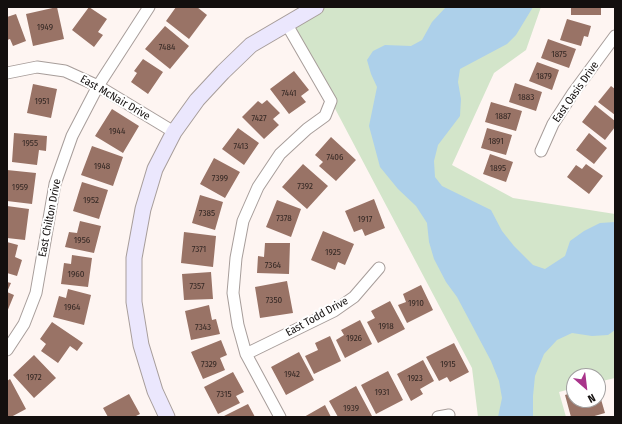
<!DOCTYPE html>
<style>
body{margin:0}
#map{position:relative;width:622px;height:424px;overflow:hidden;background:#fef5f2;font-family:"Fira Sans Condensed",sans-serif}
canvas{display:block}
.frame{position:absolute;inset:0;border:8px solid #130f0e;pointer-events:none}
.north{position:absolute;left:566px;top:368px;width:40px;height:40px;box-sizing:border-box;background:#fff;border:1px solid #a19f9f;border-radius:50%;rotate:152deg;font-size:11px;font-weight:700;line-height:16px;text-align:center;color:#130f0e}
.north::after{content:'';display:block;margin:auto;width:14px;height:18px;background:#a9348b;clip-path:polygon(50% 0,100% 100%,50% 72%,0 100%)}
</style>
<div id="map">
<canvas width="622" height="424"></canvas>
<div class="frame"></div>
<div class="north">N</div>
</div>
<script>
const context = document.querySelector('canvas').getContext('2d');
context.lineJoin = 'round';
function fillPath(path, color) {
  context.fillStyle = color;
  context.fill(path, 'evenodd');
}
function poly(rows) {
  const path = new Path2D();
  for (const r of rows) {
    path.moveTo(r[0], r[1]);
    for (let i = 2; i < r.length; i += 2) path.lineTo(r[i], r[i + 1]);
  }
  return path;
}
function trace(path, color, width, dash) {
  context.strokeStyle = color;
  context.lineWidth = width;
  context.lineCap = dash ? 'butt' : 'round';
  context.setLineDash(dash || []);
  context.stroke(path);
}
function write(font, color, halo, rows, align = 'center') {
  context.font = font + ' "Fira Sans Condensed",sans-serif';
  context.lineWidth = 4;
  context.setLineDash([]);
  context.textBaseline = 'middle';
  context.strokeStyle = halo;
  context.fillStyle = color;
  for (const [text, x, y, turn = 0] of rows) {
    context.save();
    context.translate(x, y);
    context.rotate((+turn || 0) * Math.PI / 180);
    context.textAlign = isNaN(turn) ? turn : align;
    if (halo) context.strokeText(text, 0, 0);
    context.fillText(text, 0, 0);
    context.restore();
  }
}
const green = poly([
 [316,7,541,7,526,50,494,73,452,165,513,198,615,214,615,378,598,382,598,376,574,376,574,388,559,392,566,417,478,417,472,368,331,101,286,23]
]);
const water = poly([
 [446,7,533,7,516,35,507,44,460,69,458,82,461,99,460,116,438,145,434,161,435,177,442,186,491,210,502,231,514,246,533,265,545,269,565,256,570,241,584,231,600,223,615,222,615,330,608,335,592,336,572,333,557,340,544,354,535,376,533,396,533,417,498,417,502,398,499,381,491,361,457,297,446,282,434,259,429,242,427,223,416,206,398,189,380,167,369,126,377,87,371,74,367,60,373,51,385,45,411,46,422,40,432,22]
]);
const building = poly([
 [57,7,64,39,33,46,26,14],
 [89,7,107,19,98,32,103,35,94,47,72,30],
 [176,7,197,7,207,15,189,39,166,21],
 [571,7,601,7,601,15,571,15],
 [16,14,26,41,13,46,10,39,7,40,7,17],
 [567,19,591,26,588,37,584,36,581,46,560,40],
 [165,26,189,46,170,69,145,49],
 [548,39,576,49,569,68,541,58],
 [143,59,163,72,148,94,131,82,137,73,134,71],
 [537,62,559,70,552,90,529,81],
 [294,71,309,90,301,96,306,102,289,114,270,89],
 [515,83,542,92,536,111,509,102],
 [33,84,57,89,51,118,27,113],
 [611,86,615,89,615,115,598,102],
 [267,100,280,113,273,119,279,125,264,139,242,117,258,101,262,104],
 [491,102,522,111,516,131,485,122],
 [595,105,615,121,615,127,605,140,582,122],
 [112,109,139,126,123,153,95,136],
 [238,128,259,143,244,165,222,149],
 [487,128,512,135,506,155,481,148],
 [14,133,47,136,46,151,39,150,37,165,12,162],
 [589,133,607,148,594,164,576,150],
 [331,137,356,160,336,181,319,166,323,162,315,155],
 [92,146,123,157,113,186,81,175],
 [490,154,513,162,506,182,483,174],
 [214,158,240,172,225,198,200,184],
 [303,164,328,186,307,209,282,187],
 [586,164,603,176,589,194,567,177,576,165,582,169],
 [7,170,36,173,32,204,7,201],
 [82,182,108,190,99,219,73,211],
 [200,195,223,202,215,230,192,223],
 [374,199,385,228,365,236,362,229,354,232,345,211],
 [277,200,301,209,291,237,266,227],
 [7,206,29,209,25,240,7,238],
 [80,221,101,226,94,253,65,247,69,232,77,233],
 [323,231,354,244,345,265,338,262,335,270,311,260],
 [184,232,216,236,213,267,181,263],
 [7,242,18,245,15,257,22,260,17,276,7,273],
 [265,243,290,243,289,274,257,273,258,256,264,257],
 [72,255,92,258,88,287,61,284,64,263,71,264],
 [211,272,213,299,184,300,182,274],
 [287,281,293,313,260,318,255,287],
 [7,282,11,283,7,292,14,295,7,312],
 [421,285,433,310,407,323,398,305,406,302,403,294],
 [68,289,91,295,84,325,53,317,59,296,66,298],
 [390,301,405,329,378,343,367,322,375,318,371,311],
 [209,305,212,320,216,319,220,334,191,340,185,311],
 [360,320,372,344,345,358,336,340,344,335,341,330],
 [52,322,83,343,77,351,70,346,58,363,41,351,46,344,40,339],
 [330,336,341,361,314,374,305,356,318,350,315,343],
 [221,340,227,355,220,358,225,370,203,379,191,352],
 [454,343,469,372,450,382,447,377,439,381,426,357],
 [299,352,314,380,286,395,271,367],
 [34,355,56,378,34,398,13,375],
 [423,360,434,381,420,389,423,394,411,401,397,374],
 [388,371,403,400,376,414,361,385],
 [233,372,244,392,236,396,240,403,218,414,204,387],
 [10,379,26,409,11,417,7,417,7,381],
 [356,386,372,416,338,417,329,401],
 [598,389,605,413,591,417,571,417,565,395,574,392,574,400,598,400],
 [129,394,140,414,134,417,108,417,103,408],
 [248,404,255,417,222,417],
 [325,405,331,417,304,417]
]);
const street = poly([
 [7,73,37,67,65,71,98,86,174,132],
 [541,151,553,124,573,93,615,36],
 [7,350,24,324,36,293,55,184,72,136,98,86,149,7],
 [246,354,334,311,354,297,379,268],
 [280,417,246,354,238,325,233,293,236,258,243,221,258,187,280,154,307,129,325,116,331,101,286,23],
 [438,417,449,415]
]);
const secondary = poly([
 [167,417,155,391,141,345,134,302,134,258,143,209,155,169,174,132,197,100,223,72,251,45,316,7]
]);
const numberNames = [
 ["1949",45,27],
 ["7484",167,47],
 ["1875",559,54],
 ["1879",544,76],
 ["7441",289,93],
 ["1883",526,97],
 ["1951",42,101],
 ["1887",503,116],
 ["7427",259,118],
 ["1944",117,131],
 ["1891",496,141],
 ["1955",30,143],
 ["7413",241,146],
 ["7406",335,157],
 ["1948",102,166],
 ["1895",498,168],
 ["7399",220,178],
 ["7392",305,186],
 ["1959",20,187],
 ["1952",91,200],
 ["7385",207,213],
 ["7378",284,218],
 ["1917",365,219],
 ["1956",82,240],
 ["7371",199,249],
 ["1925",333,252],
 ["7364",273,265],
 ["1960",76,274],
 ["7357",197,286],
 ["7350",274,300],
 ["1910",416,303],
 ["1964",72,307],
 ["1918",386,326],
 ["7343",203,327],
 ["1926",354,338],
 ["7329",209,364],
 ["1915",448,364],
 ["1942",292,374],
 ["1972",34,377],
 ["1923",415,378],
 ["1931",382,392],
 ["7315",224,394],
 ["1939",351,408]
];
const streetNames = [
 ["East Oasis Drive",576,92,-55],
 ["East McNair Drive",115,98,30],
 ["East Chilton Drive",50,218,-79],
 ["East Todd Drive",317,317,-29]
];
fillPath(green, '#d3e5ca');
fillPath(water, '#add0ea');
fillPath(building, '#997366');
trace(street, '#a79d9a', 13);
trace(secondary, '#a79d9a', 17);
trace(street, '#fff', 11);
trace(secondary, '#ebe7fd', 15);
write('9px', '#342824', null, numberNames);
write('11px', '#130f0e', '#fff', streetNames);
</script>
